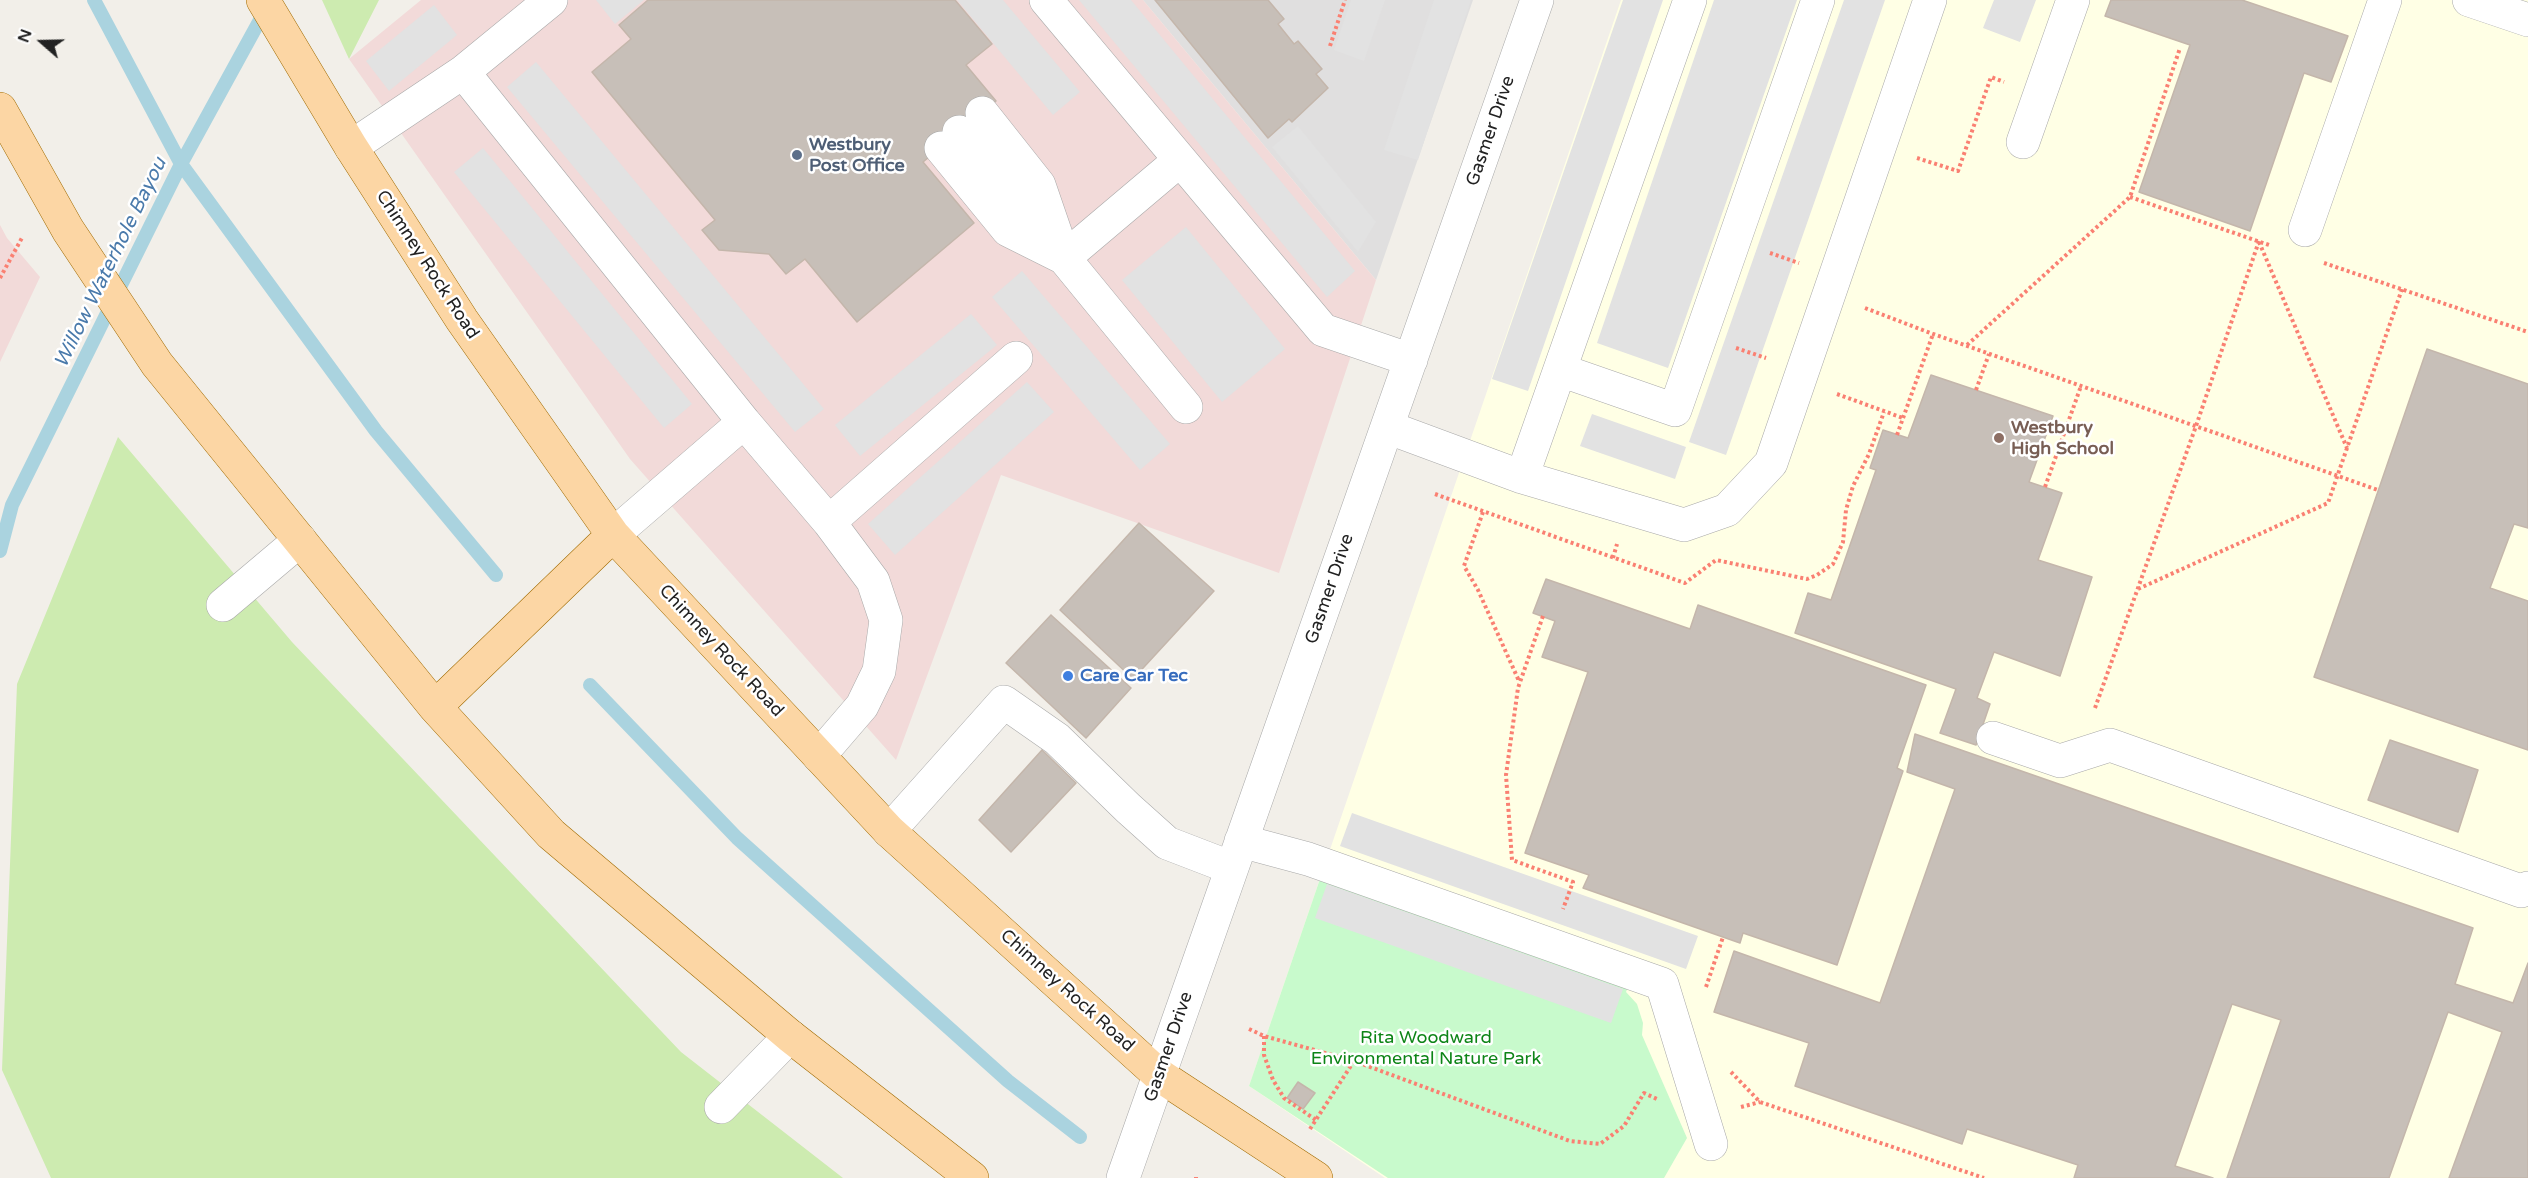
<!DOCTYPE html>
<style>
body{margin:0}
#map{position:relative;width:2528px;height:1178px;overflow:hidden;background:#f2efe9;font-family:"Varela Round",sans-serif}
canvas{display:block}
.north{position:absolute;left:12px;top:12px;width:60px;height:60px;-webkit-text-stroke:4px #fff;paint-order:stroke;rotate:290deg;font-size:16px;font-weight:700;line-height:24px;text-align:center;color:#222}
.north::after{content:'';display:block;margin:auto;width:21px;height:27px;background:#222;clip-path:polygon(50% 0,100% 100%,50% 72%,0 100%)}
</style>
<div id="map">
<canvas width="2528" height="1178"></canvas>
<div class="north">N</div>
</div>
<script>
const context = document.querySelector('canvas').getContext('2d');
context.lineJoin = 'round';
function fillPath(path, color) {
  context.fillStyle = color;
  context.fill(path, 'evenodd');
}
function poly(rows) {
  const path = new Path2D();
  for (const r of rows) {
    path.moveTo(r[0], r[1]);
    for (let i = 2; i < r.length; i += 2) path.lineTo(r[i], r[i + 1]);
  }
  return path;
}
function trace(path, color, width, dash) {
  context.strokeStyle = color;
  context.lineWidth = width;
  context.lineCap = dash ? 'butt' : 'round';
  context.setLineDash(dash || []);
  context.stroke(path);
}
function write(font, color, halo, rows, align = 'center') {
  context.font = font + ' "Varela Round",sans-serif';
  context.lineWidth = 5;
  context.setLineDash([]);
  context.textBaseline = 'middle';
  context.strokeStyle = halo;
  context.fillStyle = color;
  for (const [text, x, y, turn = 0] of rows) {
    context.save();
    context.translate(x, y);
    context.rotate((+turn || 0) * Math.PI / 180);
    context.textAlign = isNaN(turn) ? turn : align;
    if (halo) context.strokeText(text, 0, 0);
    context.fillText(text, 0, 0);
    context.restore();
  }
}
const residential = poly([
 [1143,0,1473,0,1376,280]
]);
const commercial = poly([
 [421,0,1143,0,1376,280,1279,573,1001,475,896,760,630,459,349,59],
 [0,225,7,238,40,277,0,362]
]);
const education = poly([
 [1621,0,2528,0,2528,1178,1385,1178,1249,1086]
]);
const grass = poly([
 [322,0,379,0,349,59],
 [118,437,292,642,681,1052,843,1178,51,1178,2,1070,17,684]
]);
const park = poly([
 [1321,876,1630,981,1626,992,1637,1004,1643,1023,1642,1035,1687,1138,1664,1178,1388,1178,1249,1086]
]);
const parking = poly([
 [596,0,644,0,615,24],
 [957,0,1003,0,1080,92,1053,115],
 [1079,0,1131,0,1355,271,1327,297],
 [1351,0,1385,0,1364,61,1334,50],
 [1434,0,1471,0,1418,160,1384,150],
 [1623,0,1663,0,1528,391,1492,379],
 [1714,0,1797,0,1668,368,1597,343],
 [1844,0,1885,0,1726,455,1689,442],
 [1994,0,2036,0,2020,42,1983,28],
 [434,5,457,35,389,91,366,61],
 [536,62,824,409,795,432,507,87],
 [1298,126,1376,222,1358,252,1272,147],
 [483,148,692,404,664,428,454,172],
 [1186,227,1285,349,1222,402,1122,280],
 [1022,271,1170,444,1140,470,992,297],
 [971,314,997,345,860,456,835,425],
 [1027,382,1054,412,895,555,868,524],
 [1592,414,1686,447,1675,479,1580,446],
 [1352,813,1698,936,1686,969,1340,846],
 [1327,884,1623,989,1611,1023,1315,918]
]);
const stream = poly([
 [94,0,181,164,376,431,496,575],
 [0,551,12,505,181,164,266,9],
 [590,685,737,838,1008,1081,1080,1137]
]);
const building = poly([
 [648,0,955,0,992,44,966,65,996,101,923,162,974,223,857,322,805,259,786,274,769,254,719,250,702,230,715,220,592,72,631,39,619,25,648,0],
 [1155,0,1268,0,1284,19,1278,24,1294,44,1298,41,1322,69,1316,74,1328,88,1292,122,1289,119,1268,138,1155,0],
 [2111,0,2242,0,2348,36,2331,82,2304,73,2250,231,2139,192,2190,45,2105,16,2111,0],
 [2427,349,2528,384,2528,528,2514,524,2490,588,2528,601,2528,750,2314,677,2427,349],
 [1931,375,2053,416,2029,482,2062,493,2038,560,2092,577,2060,676,1994,652,1977,698,1990,704,1976,745,1940,733,1956,689,1795,633,1808,593,1831,600,1876,470,1870,468,1883,430,1908,438,1931,375],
 [1139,523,1214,591,1133,679,1060,610,1139,523],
 [1546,579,1690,629,1698,605,1926,685,1897,768,1903,771,1837,965,1743,933,1740,943,1583,888,1589,875,1525,853,1588,672,1542,657,1555,621,1533,613,1546,579],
 [1051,615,1131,688,1086,738,1006,663,1051,615],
 [1915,734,2473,928,2455,984,2513,1003,2528,963,2528,1178,2449,1178,2502,1032,2448,1012,2389,1178,2227,1178,2281,1020,2232,1004,2175,1166,2213,1178,2074,1178,2078,1165,1967,1129,1962,1144,1795,1086,1809,1043,1714,1012,1734,951,1880,1003,1955,789,1907,772,1915,734],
 [2390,740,2478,770,2458,832,2368,800,2390,740],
 [1042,750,1076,783,1011,852,979,820,1042,750],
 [1298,1082,1315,1093,1303,1109,1287,1098,1298,1082]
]);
const path = poly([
 [1330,46,1345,0],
 [1917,158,1958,171,1991,77,2004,82],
 [2130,197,2269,245],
 [2259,242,2347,448],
 [1770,253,1799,263],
 [2324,263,2528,332],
 [0,278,23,236],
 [1865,308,1933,334,2378,490],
 [1967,345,2130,197,2180,48],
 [1736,348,1766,358],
 [1976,390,1989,354],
 [1837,394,1903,418],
 [1897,435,1933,334],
 [2045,487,2081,386],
 [1435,494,1685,583,1716,560,1807,579,1817,575,1833,564,1843,542,1846,510,1853,486,1869,454,1884,412],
 [1483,512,1464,566,1478,590,1519,681],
 [1613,558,1617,544],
 [2138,589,2328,503,2402,289],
 [1543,616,1518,688,1506,775,1512,860,1573,882,1563,909],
 [2095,708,2196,426,2259,241],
 [1706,987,1723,937],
 [1249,1029,1264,1036,1354,1061,1570,1141,1600,1144,1624,1126,1644,1093,1657,1099],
 [1264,1036,1264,1055,1273,1080,1284,1098,1316,1120],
 [1731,1072,1760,1102,1984,1178],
 [1741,1107,1760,1102],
 [1310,1129,1354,1061],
 [1196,1178,1196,1177]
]);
const minor = poly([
 [1046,0,1323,330,1411,360],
 [2469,0,2528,20],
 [463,72,551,0],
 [982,113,1039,185,1064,258],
 [959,132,1052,243],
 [2023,142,2073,0],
 [351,147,463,72,744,422,613,535],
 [941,148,1008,230,1064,258],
 [1180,160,1064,258,1186,407],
 [2305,230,2385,0],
 [1560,370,1675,410,1818,0],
 [744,422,829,522,873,581,886,620,879,671,862,706,819,756],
 [1387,427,1522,477,1684,525,1727,510,1771,463,1930,0],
 [1522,477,1690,0],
 [829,522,1016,358],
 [223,605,300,540],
 [1993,738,2060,761,2110,745,2521,891,2528,888],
 [889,831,1004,702,1057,739,1128,808,1167,843,1232,868],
 [1241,841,1308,859,1662,984,1711,1144],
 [721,1107,790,1036],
 [1123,1178,1537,0]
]);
const major = poly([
 [263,0,351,147,462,320,613,535,889,831,1159,1075,1316,1178],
 [0,109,68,230,157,364,435,707,551,834,790,1036,972,1178],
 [435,707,613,535]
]);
const markers = [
 [797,155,6,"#5c6f8a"],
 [1999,438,6,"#8d6e63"],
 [1068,676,6,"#3f7fe0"]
];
const streetNames = [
 ["Gasmer Drive",1491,131,-71],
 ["Chimney Rock Road",427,265,57],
 ["Gasmer Drive",1330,589,-71],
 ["Chimney Rock Road",721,651,47],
 ["Chimney Rock Road",1067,991,42],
 ["Gasmer Drive",1169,1047,-71]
];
const serviceNames = [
 ["Westbury",809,145],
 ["Post Office",809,166]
];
const educationNames = [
 ["Westbury",2011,428],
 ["High School",2011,449]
];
const shopNames = [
 ["Care Car Tec",1080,676]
];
const parkNames = [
 ["Rita Woodward",1426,1038],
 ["Environmental Nature Park",1426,1059]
];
const waterNames = [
 ["Willow Waterhole Bayou",111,263,-64]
];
fillPath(residential, '#e0dfdf');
fillPath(commercial, '#f2dad9');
fillPath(education, '#ffffe5');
fillPath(grass, '#cdebb0');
fillPath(park, '#c8facc');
fillPath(parking, '#e2e2e2');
trace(stream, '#aad3df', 14);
fillPath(building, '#c7bfb8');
trace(building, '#c4b6ab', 1.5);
trace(minor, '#a9a9a9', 34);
trace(major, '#a06b00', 34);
trace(path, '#fa8072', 4, [3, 3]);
trace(minor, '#fff', 33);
trace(major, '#fcd6a4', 33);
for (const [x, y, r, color] of markers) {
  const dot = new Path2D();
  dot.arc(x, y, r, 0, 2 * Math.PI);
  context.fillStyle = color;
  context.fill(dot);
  trace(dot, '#fff', 2);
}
write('18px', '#222', '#fff', streetNames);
write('bold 18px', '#4e5e75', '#fff', serviceNames, 'left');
write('bold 18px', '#785e54', '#fff', educationNames, 'left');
write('bold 18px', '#366cbe', '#fff', shopNames, 'left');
write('18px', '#0c8416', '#fff', parkNames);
write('italic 20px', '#4a7aab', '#fff', waterNames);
</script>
